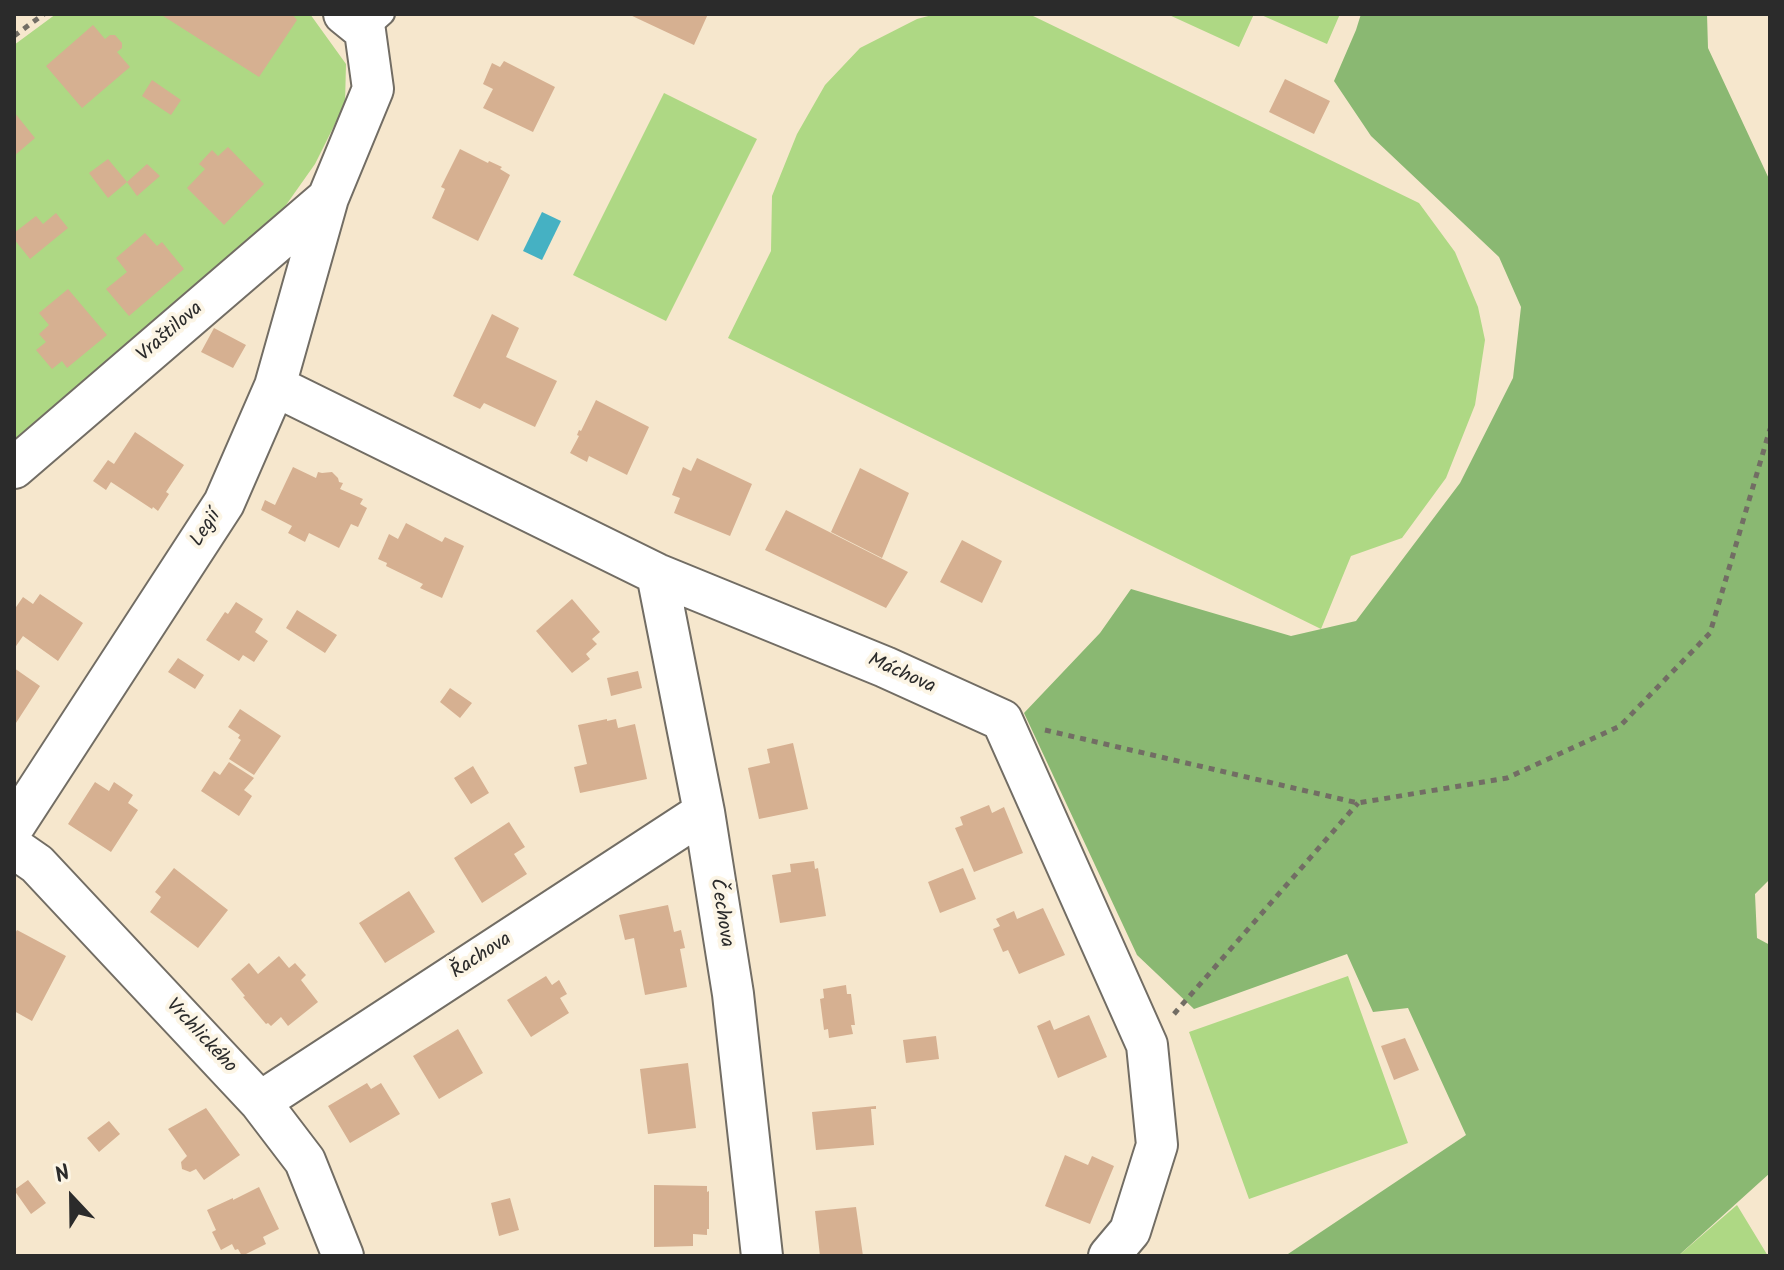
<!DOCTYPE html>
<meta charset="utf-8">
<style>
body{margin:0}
#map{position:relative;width:1784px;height:1270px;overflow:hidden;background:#f6e7cd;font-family:Kalam,sans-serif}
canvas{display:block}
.frame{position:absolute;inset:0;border:16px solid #2b2b2b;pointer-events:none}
.north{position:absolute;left:32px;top:1158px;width:80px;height:80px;-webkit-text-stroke:6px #fcf5e5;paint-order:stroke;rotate:338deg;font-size:22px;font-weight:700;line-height:32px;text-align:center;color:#2b2b2b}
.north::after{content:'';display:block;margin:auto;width:28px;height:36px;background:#2b2b2b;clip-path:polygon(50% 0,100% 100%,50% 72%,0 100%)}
</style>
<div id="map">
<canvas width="1784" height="1270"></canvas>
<div class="frame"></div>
<div class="north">N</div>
</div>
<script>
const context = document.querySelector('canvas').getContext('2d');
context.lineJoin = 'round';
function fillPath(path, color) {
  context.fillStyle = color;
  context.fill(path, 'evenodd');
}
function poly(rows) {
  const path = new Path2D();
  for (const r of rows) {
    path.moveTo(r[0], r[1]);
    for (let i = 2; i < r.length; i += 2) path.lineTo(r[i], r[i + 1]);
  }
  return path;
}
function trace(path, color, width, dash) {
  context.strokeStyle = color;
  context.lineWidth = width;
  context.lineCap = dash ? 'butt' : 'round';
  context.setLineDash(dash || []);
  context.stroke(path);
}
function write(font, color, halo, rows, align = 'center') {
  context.font = font + ' Kalam,sans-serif';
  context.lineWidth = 8;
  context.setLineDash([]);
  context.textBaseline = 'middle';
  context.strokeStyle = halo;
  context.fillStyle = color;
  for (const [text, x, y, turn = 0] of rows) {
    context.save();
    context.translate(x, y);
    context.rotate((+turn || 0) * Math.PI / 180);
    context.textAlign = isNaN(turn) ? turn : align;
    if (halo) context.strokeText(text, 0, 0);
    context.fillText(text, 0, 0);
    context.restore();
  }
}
const green = poly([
 [56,14,310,14,346,64,345,104,315,164,267,232,14,448,14,45],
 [936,14,1029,14,1419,203,1455,252,1478,307,1485,340,1475,405,1446,478,1402,538,1351,556,1321,629,728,338,771,251,772,196,797,134,825,85,860,48,917,19],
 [1167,14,1254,14,1239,47],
 [1259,14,1340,14,1327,44],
 [664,93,757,139,666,321,573,275],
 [1348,976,1408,1143,1249,1199,1189,1032],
 [1737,1205,1768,1256,1678,1256]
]);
const forest = poly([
 [1361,14,1707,14,1708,48,1770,181,1770,879,1755,894,1757,938,1770,945,1770,1173,1678,1256,1285,1256,1466,1135,1408,1008,1373,1012,1347,954,1194,1009,1137,955,1024,713,1100,633,1131,589,1291,636,1356,621,1460,483,1513,378,1521,307,1499,257,1371,136,1334,81,1356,30]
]);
const water = poly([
 [542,212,561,221,542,260,523,251]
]);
const building = poly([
 [160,14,292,14,297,20,259,77],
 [628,14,708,14,694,45],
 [93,25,105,39,110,35,115,35,122,43,122,48,117,52,130,67,82,108,46,66],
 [504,61,555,87,533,132,483,108,493,89,483,84,492,63,500,67],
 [1285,79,1330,101,1314,134,1269,112],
 [152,80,181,100,171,115,142,96],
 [14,112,35,138,14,156],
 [228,147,264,184,224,225,187,188,205,169,199,164,212,150,218,156],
 [460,149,488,163,489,161,502,167,500,169,510,175,478,241,432,218,445,189,441,187],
 [108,159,127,182,108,198,89,173],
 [147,164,160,176,137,196,127,182],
 [56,213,68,228,30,259,14,239,14,233,36,216,43,224],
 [145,233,157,246,162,242,184,269,129,316,106,289,127,272,116,258],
 [68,289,107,335,67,368,62,361,52,369,36,350,46,342,39,334,49,325,39,313],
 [492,314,519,328,506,357,557,381,535,427,484,403,480,409,453,396],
 [214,328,246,345,233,368,201,352],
 [596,400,649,427,627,475,589,456,587,462,570,453,579,436,577,435,579,430,581,431],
 [135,432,184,465,166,492,169,494,158,511,153,507,152,509,111,482,106,490,93,481,108,460,114,464],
 [697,458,752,484,730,536,674,513,680,498,672,495,683,467,691,471],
 [293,467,316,478,318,472,322,473,332,472,338,478,339,482,343,483,340,489,363,499,360,504,367,508,358,527,351,524,339,548,309,533,305,542,288,533,292,526,261,510,265,500,275,505],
 [860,468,909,493,882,558,831,532],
 [786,510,908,572,886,608,765,550],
 [406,523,442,542,445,537,464,546,442,598,420,588,423,584,386,566,387,563,378,559,389,534,398,539],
 [962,540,1002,561,982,603,940,582],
 [40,594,83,623,58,661,23,636,14,649,14,610,23,597,33,604],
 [572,599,600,632,592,639,597,644,586,654,590,659,572,673,536,631],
 [236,602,263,619,255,632,268,641,254,662,243,655,239,661,206,640,225,612,228,614],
 [297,610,337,635,325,653,286,628],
 [178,658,204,675,195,689,168,672],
 [14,668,40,686,14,726],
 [638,671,642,688,611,696,607,678],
 [450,688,472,703,460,718,440,702],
 [240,709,281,736,254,775,229,759,241,740,238,738,240,735,228,727],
 [607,719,607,721,616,719,618,728,635,724,647,779,580,793,574,767,587,764,578,725],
 [793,743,808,809,759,819,748,768,770,763,767,749],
 [229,762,254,778,244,790,252,796,239,816,201,791,214,771,220,775],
 [473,766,489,793,471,804,454,778],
 [95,782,109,791,114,782,133,795,128,803,138,810,111,852,68,824],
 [989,805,992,813,1004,807,1023,853,974,872,955,828,963,825,960,817],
 [509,822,525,847,514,854,527,874,482,903,454,858],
 [814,861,815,869,818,868,826,916,780,923,772,875,791,872,790,864],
 [174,868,228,910,198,948,150,912,161,897,155,892],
 [963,868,976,899,940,913,928,882],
 [409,891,435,932,385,963,359,923],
 [668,905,674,932,681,930,685,948,680,949,687,987,645,995,634,938,625,940,619,915],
 [1043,908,1065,955,1019,974,1008,950,1003,952,993,929,1000,926,996,919,1014,911,1017,919],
 [17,930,66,956,32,1021,14,1011,14,935],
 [279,956,289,968,295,963,306,975,301,980,318,1002,288,1026,281,1017,271,1026,268,1023,266,1024,243,997,245,996,231,979,249,963,258,974],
 [546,976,552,985,559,980,567,994,560,998,569,1013,531,1037,507,1000],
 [846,985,847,994,851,994,855,1025,851,1025,853,1034,829,1038,828,1029,824,1030,820,999,824,998,823,989],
 [1089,1015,1107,1057,1058,1078,1037,1026,1050,1020,1054,1030],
 [458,1029,483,1073,439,1099,413,1056],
 [936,1036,939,1059,906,1063,903,1040],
 [1405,1038,1419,1070,1394,1080,1381,1046],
 [688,1063,696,1128,648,1134,640,1069],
 [367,1083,371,1089,381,1083,400,1114,350,1143,328,1106],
 [876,1106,876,1109,871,1109,874,1145,816,1150,812,1112],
 [206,1108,240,1155,204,1180,196,1169,190,1172,182,1169,181,1162,187,1156,168,1129],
 [109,1121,120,1134,99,1152,87,1138],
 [1065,1155,1088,1165,1092,1156,1114,1166,1090,1224,1045,1206],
 [28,1180,46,1203,31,1214,14,1190],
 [654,1185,707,1186,707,1192,709,1191,709,1229,707,1229,707,1235,693,1234,693,1246,654,1247],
 [259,1187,279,1229,263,1237,266,1244,242,1256,238,1249,235,1250,232,1244,221,1250,212,1232,216,1230,207,1210,233,1198,233,1200],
 [510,1198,519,1230,499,1236,491,1203],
 [856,1207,863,1256,820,1256,815,1211]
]);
const path = poly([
 [14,36,44,14],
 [1045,730,1358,803,1507,778,1620,726,1710,633,1770,429],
 [1174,1014,1358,803]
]);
const lane = poly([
 [365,31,384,14]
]);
const street = poly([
 [275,386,657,574,885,667,1002,720,1147,1045,1157,1145,1130,1231,1109,1256],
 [14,468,328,198],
 [657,574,704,812,733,994,762,1256],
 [14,826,224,503,275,386,328,198,373,89,365,31,344,14],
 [14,848,37,864,260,1102,305,1161,343,1256],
 [260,1102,704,812]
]);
const streetNames = [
 ["Vraštilova",171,333,-41],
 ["Legií",207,529,-57],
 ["Máchova",901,675,24],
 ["Čechova",720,913,81],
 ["Řachova",482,957,-33],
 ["Vrchlického",200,1037,47]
];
fillPath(green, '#aed884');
fillPath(forest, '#8ab872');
fillPath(water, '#45b1c3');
fillPath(building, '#d6b091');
trace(lane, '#726d64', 24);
trace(street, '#726d64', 44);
trace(path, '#726d64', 5, [6, 6]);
trace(lane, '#fff', 20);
trace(street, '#fff', 40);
write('20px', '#2b2b2b', '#fcf5e5', streetNames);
</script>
